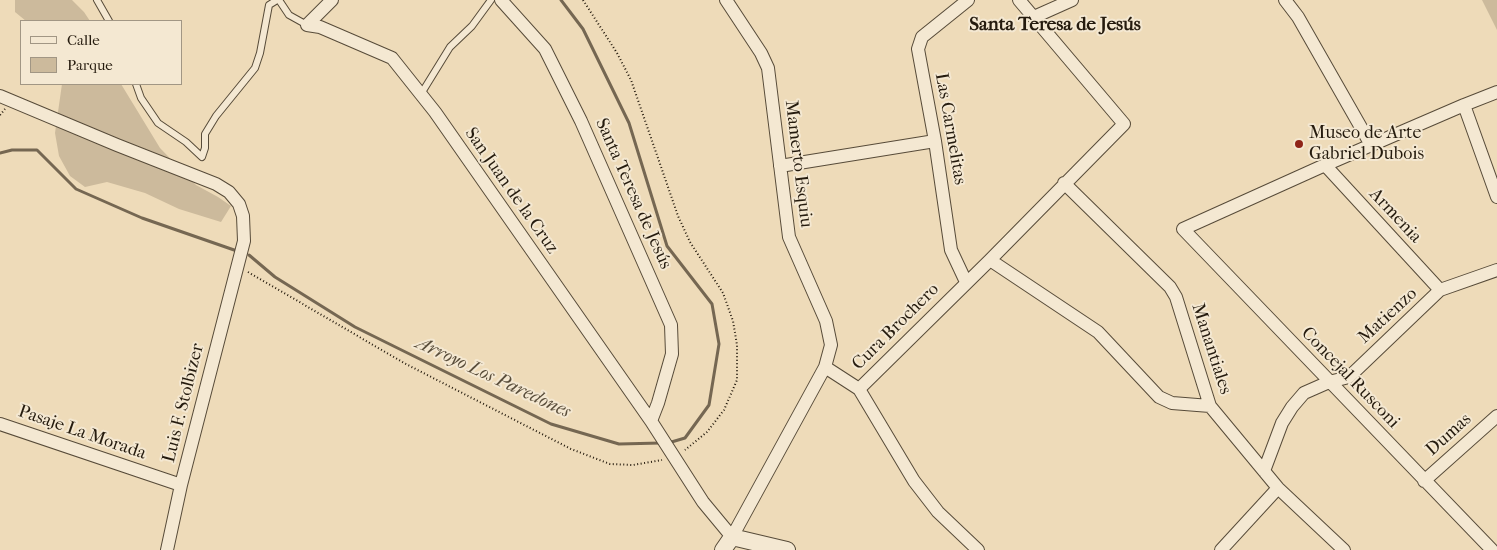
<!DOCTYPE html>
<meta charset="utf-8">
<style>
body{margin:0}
#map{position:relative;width:1497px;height:550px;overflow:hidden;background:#eedbb9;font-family:"IM FELL French Canon",serif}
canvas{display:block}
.legend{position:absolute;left:20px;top:20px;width:162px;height:65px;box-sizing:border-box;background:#f4e8d2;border:1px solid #a19684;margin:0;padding:6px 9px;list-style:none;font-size:15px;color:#251b0e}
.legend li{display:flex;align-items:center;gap:10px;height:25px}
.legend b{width:25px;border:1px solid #a19684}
</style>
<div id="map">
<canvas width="1497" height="550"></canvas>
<ul class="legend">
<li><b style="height:6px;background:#f4e8d2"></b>Calle</li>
<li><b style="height:14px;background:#ccba9c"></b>Parque</li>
</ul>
</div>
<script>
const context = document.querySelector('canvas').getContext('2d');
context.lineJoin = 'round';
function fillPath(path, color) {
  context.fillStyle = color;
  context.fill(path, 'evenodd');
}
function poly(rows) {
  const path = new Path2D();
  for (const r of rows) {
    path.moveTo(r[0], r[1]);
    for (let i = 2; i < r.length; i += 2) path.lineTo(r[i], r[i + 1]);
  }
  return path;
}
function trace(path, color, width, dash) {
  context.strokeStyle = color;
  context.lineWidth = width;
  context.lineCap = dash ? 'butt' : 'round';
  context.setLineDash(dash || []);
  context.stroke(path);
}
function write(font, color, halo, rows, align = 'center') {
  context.font = font + ' "IM FELL French Canon",serif';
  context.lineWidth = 4;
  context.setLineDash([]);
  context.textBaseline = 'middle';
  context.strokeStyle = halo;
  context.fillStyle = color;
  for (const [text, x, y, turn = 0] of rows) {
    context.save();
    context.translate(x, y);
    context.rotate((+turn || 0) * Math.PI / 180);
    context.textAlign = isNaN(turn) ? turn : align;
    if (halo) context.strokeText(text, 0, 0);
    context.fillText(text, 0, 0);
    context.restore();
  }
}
const green = poly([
 [15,0,72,0,84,12,90,21,26,21,15,12],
 [1482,0,1497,0,1497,30],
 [62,84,121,84,160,148,196,185,218,197,231,206,221,222,179,209,145,193,107,182,85,187,70,176,59,156,55,133]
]);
const stream = poly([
 [561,0,583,29,629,123,667,246,712,304,719,344,709,405,685,438,668,443],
 [0,153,12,150,37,150,76,189,142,218,237,251],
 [249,255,275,277,355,327,551,424,619,444,661,443]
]);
const path = poly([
 [583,0,617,53,631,80,678,216,690,242,723,293,733,321,737,345,737,380,724,410,707,432,685,450],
 [0,115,5,109],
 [248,272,404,363,571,449,610,464,633,465,662,460]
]);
const service = poly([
 [97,0,109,21],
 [279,0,289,15,307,25],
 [136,84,141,98,158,123,186,142,202,157,205,148,205,134,216,116,255,68,260,53,269,5,277,0],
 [421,94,450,47,472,26,491,0]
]);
const minor = poly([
 [501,0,545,49,581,121,671,325,672,354,658,403,651,421],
 [726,0,761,53,768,68,789,237,826,321,831,345,825,367],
 [1285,0,1298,17,1371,145],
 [1034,17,1072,0],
 [307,25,320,27,392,58,435,112,651,421,703,502,732,537,825,367,859,389,990,260,1124,124,1019,0],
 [307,25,332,0],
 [0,96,117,145,216,184,229,192,239,204,243,216,244,241,181,485,167,550],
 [1464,105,1497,197],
 [1325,165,1440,290],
 [780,166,935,141],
 [1064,183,1170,287,1176,297,1210,406,1278,488,1344,550],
 [990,260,1098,332,1159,397,1172,403,1210,406],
 [966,282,951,250,935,141,918,49,922,37,968,0],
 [859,389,914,481,938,512,978,550],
 [0,424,181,485],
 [1264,471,1282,423,1292,407,1304,393,1329,382,1349,377,1440,290,1497,270],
 [1424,481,1497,416],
 [1221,550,1278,488],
 [1492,550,1183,229,1325,165,1464,105,1497,92]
]);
const tertiary = poly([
 [723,550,732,537,787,550]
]);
const markers = [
 [1299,144,5,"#8f2418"]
];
const streetNames = [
 ["Las Carmelitas",950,129,80],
 ["Mamerto Esquiu",798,164,83],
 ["San Juan de la Cruz",511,191,55],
 ["Santa Teresa de Jesús",633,194,66],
 ["Armenia",1395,216,47],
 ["Matienzo",1388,316,-43],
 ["Cura Brochero",896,327,-45],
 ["Manantiales",1211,349,72],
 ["Concejal Rusconi",1350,378,46],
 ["Luis F. Stolbizer",184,403,-76],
 ["Pasaje La Morada",82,433,19],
 ["Dumas",1449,435,-42]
];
const poiNames = [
 ["Museo de Arte",1309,134],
 ["Gabriel Dubois",1309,155]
];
const neighbourhoodNames = [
 ["Santa Teresa de Jesús",1055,25]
];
const waterNames = [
 ["Arroyo Los Paredones",493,378,25]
];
fillPath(green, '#ccba9c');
trace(stream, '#756752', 3);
trace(service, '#574b39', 8);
trace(minor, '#574b39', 14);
trace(tertiary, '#574b39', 18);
trace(path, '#251b0e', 2, [1, 2.5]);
trace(service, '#f4e8d2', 6);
trace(minor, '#f4e8d2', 12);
trace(tertiary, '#f4e8d2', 16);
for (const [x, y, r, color] of markers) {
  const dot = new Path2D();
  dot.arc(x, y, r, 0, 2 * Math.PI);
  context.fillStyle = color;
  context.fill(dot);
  trace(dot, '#f4e8d2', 2);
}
write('18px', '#251b0e', '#f4e8d2', streetNames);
write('18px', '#251b0e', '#f4e8d2', poiNames, 'left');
write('bold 19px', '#251b0e', '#f4e8d2', neighbourhoodNames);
write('italic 19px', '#5a4e3b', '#f4e8d2', waterNames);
</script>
